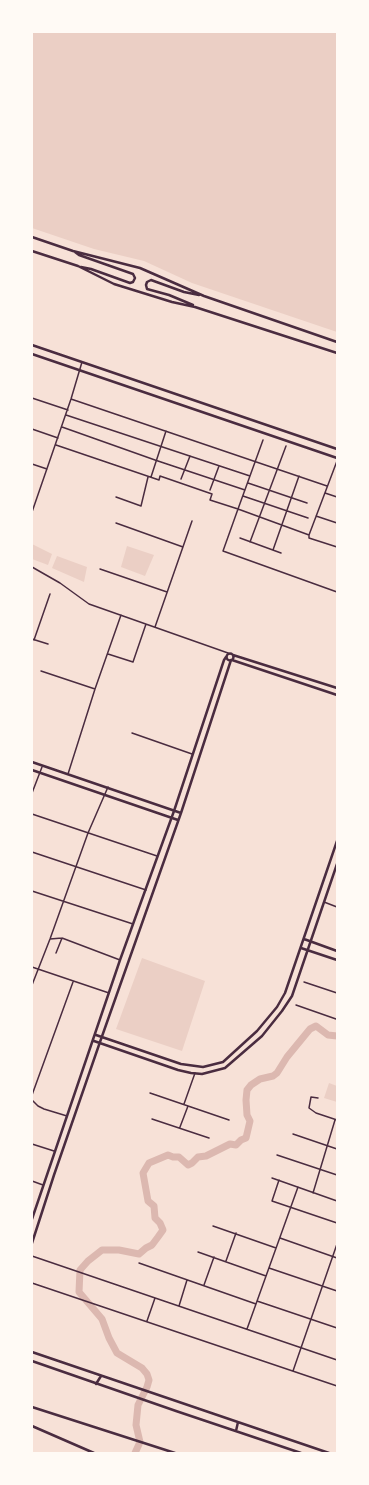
<!DOCTYPE html>
<style>
body{margin:0}
#map{position:relative;width:369px;height:1485px;overflow:hidden;background:#f7e1d7;font-family:Raleway,sans-serif}
canvas{display:block}
.frame{position:absolute;inset:0;border:33px solid #fffaf5;pointer-events:none}
</style>
<div id="map">
<canvas width="369" height="1485"></canvas>
<div class="frame"></div>
</div>
<script>
const context = document.querySelector('canvas').getContext('2d');
context.lineJoin = 'round';
function fillPath(path, color) {
  context.fillStyle = color;
  context.fill(path, 'evenodd');
}
function poly(rows) {
  const path = new Path2D();
  for (const r of rows) {
    if (r.length === 3) {
      path.moveTo(r[0] + r[2], r[1]);
      path.arc(r[0], r[1], r[2], 0, 2 * Math.PI);
      continue;
    }
    path.moveTo(r[0], r[1]);
    for (let i = 2; i < r.length; i += 2) path.lineTo(r[i], r[i + 1]);
  }
  return path;
}
function trace(path, color, width, dash) {
  context.strokeStyle = color;
  context.lineWidth = width;
  context.lineCap = dash ? 'butt' : 'round';
  context.setLineDash(dash || []);
  context.stroke(path);
}
const green = poly([
 [32,32,337,32,337,332,192,283,144,261,94,249,32,228],
 [32,544,52,554,48,565,32,559],
 [127,546,154,555,145,576,121,567],
 [57,556,87,567,84,582,52,568],
 [142,958,205,981,182,1051,116,1029],
 [329,1083,337,1086,337,1102,324,1098]
]);
const river = poly([
 [135,1453,140,1442,136,1425,138,1405,147,1387,149,1380,147,1374,142,1368,117,1353,109,1338,102,1319,79,1292,80,1270,88,1261,102,1250,119,1250,139,1254,146,1248,152,1245,158,1237,163,1230,160,1223,155,1218,154,1206,148,1201,143,1173,149,1163,168,1155,173,1157,179,1157,188,1165,192,1163,198,1157,206,1156,230,1144,236,1145,241,1140,246,1138,250,1121,247,1115,246,1100,247,1090,251,1085,260,1079,273,1076,277,1073,287,1057,310,1029,316,1026,328,1035,337,1036]
]);
const minor = poly([
 [32,398,68,410],
 [71,399,327,486],
 [66,415,250,476],
 [62,427,155,460,245,490],
 [32,429,58,438],
 [56,445,159,480,160,476,212,494,210,500,238,509,263,440],
 [337,461,309,535,309,538,337,547],
 [32,464,47,469],
 [151,477,166,431],
 [181,479,190,456],
 [248,483,307,503],
 [210,490,219,466],
 [325,493,337,497],
 [243,496,308,518],
 [116,497,141,506,148,477],
 [32,512,71,399,82,362],
 [316,516,337,523],
 [116,523,183,547],
 [309,535,238,509,223,551,337,592],
 [240,538,281,553],
 [250,542,286,446],
 [273,550,299,476],
 [32,567,60,583,89,604,228,653],
 [100,569,167,592],
 [32,583,32,588],
 [155,627,192,521],
 [32,639,48,644],
 [34,640,50,594],
 [108,654,133,662,146,624],
 [41,671,95,689],
 [132,733,192,754],
 [68,774,95,689,121,615],
 [32,793,42,767],
 [32,814,157,856],
 [32,852,146,890],
 [32,891,133,924],
 [324,902,337,907],
 [50,939,62,938,120,960],
 [56,953,62,938],
 [32,967,109,993],
 [304,982,337,993],
 [32,985,50,939,88,833,108,787],
 [296,1005,336,1019],
 [150,1093,229,1120],
 [32,1095,73,982],
 [318,1098,311,1097,309,1108,316,1113,337,1120],
 [32,1100,38,1106,44,1109,67,1116],
 [184,1104,195,1073],
 [152,1119,209,1138],
 [180,1127,188,1106],
 [293,1134,337,1149],
 [32,1144,54,1151],
 [277,1155,337,1175],
 [272,1178,337,1201],
 [279,1180,272,1201,337,1223],
 [32,1181,43,1185],
 [313,1193,335,1120],
 [213,1226,276,1248],
 [280,1238,337,1258],
 [198,1252,266,1276],
 [32,1256,337,1360],
 [226,1261,236,1233],
 [139,1263,256,1304],
 [269,1268,337,1291],
 [32,1283,337,1386],
 [204,1285,214,1257],
 [257,1301,337,1328],
 [179,1306,187,1280],
 [147,1321,155,1298],
 [247,1329,298,1187],
 [293,1371,337,1244]
]);
const secondary = poly([
 [32,345,337,449],
 [32,354,337,458],
 [230,657,3.5],
 [233,655,337,688],
 [232,660,337,695],
 [32,762,181,813],
 [32,770,178,820],
 [304,939,337,951],
 [301,948,337,960],
 [96,1035,181,1064,203,1067,223,1062,257,1031,277,1007,285,993,337,841],
 [94,1041,178,1070,191,1073,202,1074,225,1068,262,1036,282,1011,292,996,337,864],
 [32,1219,120,960,174,811,224,660,226,657],
 [32,1243,54,1175,100,1042,181,813,231,660],
 [32,1352,329,1453],
 [32,1361,176,1411,301,1453],
 [96,1384,101,1376],
 [236,1431,238,1422]
]);
const primary = poly([
 [32,237,73,251,140,268,204,296,337,342],
 [32,251,78,266,114,284,172,302,195,307,337,353],
 [75,252,79,255,133,274,135,278,133,282,130,283,91,269,81,267],
 [193,305,169,295,147,289,146,285,147,282,151,280,184,292,199,295]
]);
const trunk = poly([
 [32,1407,175,1453],
 [32,1426,94,1453]
]);
fillPath(green, '#ebcfc5');
trace(river, '#dcb8b0', 7);
trace(minor, '#4a2c40', 1.5);
trace(secondary, '#4a2c40', 2.5);
trace(primary, '#4a2c40', 2.5);
trace(trunk, '#4a2c40', 2.5);
</script>
